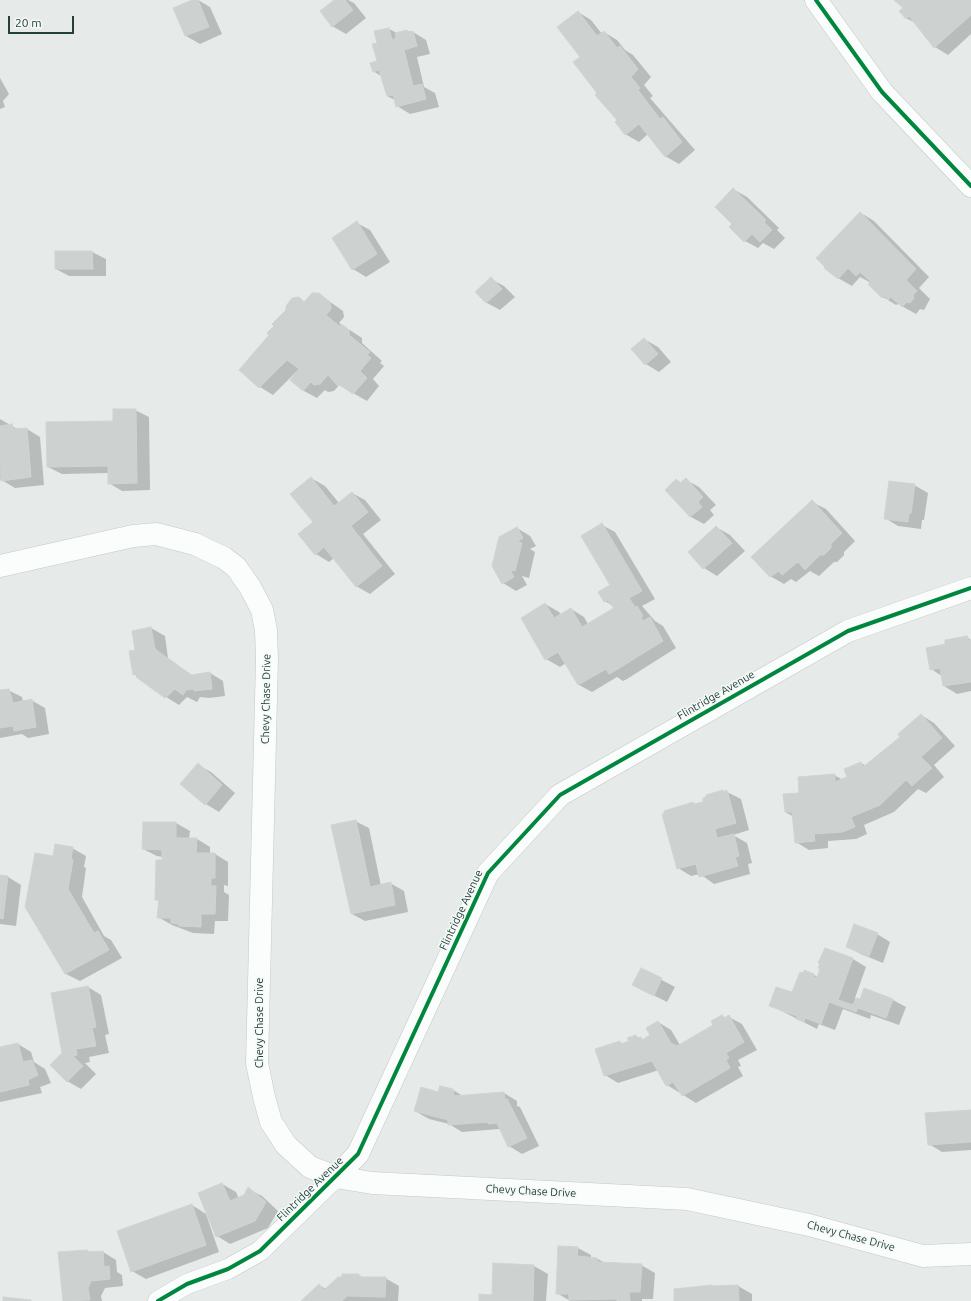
<!DOCTYPE html>
<style>
body{margin:0}
#map{position:relative;width:971px;height:1301px;overflow:hidden;background:#e6ebe9;font-family:Ubuntu,sans-serif}
canvas{display:block}
.scale{position:absolute;left:8px;top:16px;width:66px;height:18px;box-sizing:border-box;border:2px solid #233f38;border-top:0;padding-left:5px;font-size:12px;line-height:14px;white-space:nowrap;color:#233f38;-webkit-text-stroke:3px #f4f9f7;paint-order:stroke}
</style>
<div id="map">
<canvas width="971" height="1301"></canvas>
<div class="scale">20 m</div>
</div>
<script>
const context = document.querySelector('canvas').getContext('2d');
context.lineJoin = 'round';
function fillPath(path, color) {
  context.fillStyle = color;
  context.fill(path, 'evenodd');
}
function poly(rows) {
  const path = new Path2D();
  for (const r of rows) {
    path.moveTo(r[0], r[1]);
    for (let i = 2; i < r.length; i += 2) path.lineTo(r[i], r[i + 1]);
  }
  return path;
}
function trace(path, color, width, dash) {
  context.strokeStyle = color;
  context.lineWidth = width;
  context.lineCap = dash ? 'butt' : 'round';
  context.setLineDash(dash || []);
  context.stroke(path);
}
function write(font, color, halo, rows, align = 'center') {
  context.font = font + ' Ubuntu,sans-serif';
  context.lineWidth = 3;
  context.setLineDash([]);
  context.textBaseline = 'middle';
  context.strokeStyle = halo;
  context.fillStyle = color;
  for (const [text, x, y, turn = 0] of rows) {
    context.save();
    context.translate(x, y);
    context.rotate((+turn || 0) * Math.PI / 180);
    context.textAlign = isNaN(turn) ? turn : align;
    if (halo) context.strokeText(text, 0, 0);
    context.fillText(text, 0, 0);
    context.restore();
  }
}
const shadow = poly([
 [195,0,198,0,210,7,222,34,200,44,186,36,175,9],
 [336,0,348,0,354,3,366,18,346,34,332,26],
 [897,0,971,0,971,34,948,55,935,47,917,24,906,18,904,8],
 [578,12,591,20,602,34,604,32,617,40,625,50,633,55,651,77,644,85,653,96,650,98,695,150,679,164,665,156,648,134,639,142,625,134,619,121,599,93,581,57],
 [389,29,397,33,407,31,413,32,426,40,430,54,417,57,424,87,435,93,439,107,410,114,397,106,395,100,387,96,381,76,373,71,379,62,378,44],
 [0,78,9,94,3,101,5,107,0,109],
 [733,189,747,197,779,228,777,230,785,238,774,249,763,243,758,248,745,241,733,224],
 [861,213,874,221,929,277,919,288,930,299,924,310,920,309,916,314,898,304,896,305,883,297,870,284,871,283,860,277,852,286,838,278],
 [357,223,370,230,390,262,366,277,353,269,333,238],
 [56,252,92,252,106,259,106,276,69,276,56,269],
 [491,279,504,286,515,297,500,310,487,303,477,292],
 [319,294,343,311,344,317,339,323,362,338,362,343,382,361,380,363,384,366,373,379,379,386,367,401,339,385,334,391,328,392,325,390,317,398,304,391,291,379,297,373,296,372,273,395,260,387,299,298,305,302],
 [644,339,658,347,671,362,659,372,646,364],
 [135,410,149,417,150,490,122,491,109,483,109,473,62,474,48,467,114,422],
 [0,419,19,430,27,429,40,437,44,485,15,488,0,479],
 [311,478,325,486,339,503,352,493,365,500,381,520,363,534,395,574,370,594,356,586,334,558,329,562,316,554],
 [677,480,682,483,686,480,699,487,716,505,710,510,714,515,704,524,691,517,666,490],
 [914,485,928,493,924,520,922,520,921,529,898,526,885,518],
 [812,502,826,509,855,541,844,552,844,555,837,562,834,562,819,576,810,571,796,582,791,579,784,584,770,576],
 [602,525,615,532,655,599,642,606,655,621,663,626,676,648,627,679,623,681,617,677,592,692,579,685,566,663,560,667,546,659,545,604,559,612,561,615,571,609,584,617,588,624,616,608,605,601,611,586],
 [716,527,730,535,745,551,717,576,704,568,689,552],
 [517,528,530,536,536,546,530,549,535,552,529,578,522,576,527,585,516,591,503,583],
 [151,628,165,636,168,658,193,676,210,673,223,681,225,696,209,698,200,697,197,702,187,697,179,705,155,690,134,674,137,651,133,632],
 [967,637,971,640,971,691,957,694,944,686,942,676,931,669,947,645],
 [8,690,22,697,23,702,31,700,45,708,49,734,28,738,22,734,0,738,0,691],
 [921,715,934,723,955,746,934,765,944,777,926,793,918,789,894,812,864,825,867,834,856,839,828,841,828,848,809,850,796,842,794,817,785,812,800,794,834,775,843,780,848,777,861,763,866,766,902,737],
 [198,765,211,772,235,793,219,812,206,804],
 [727,792,741,799,749,830,733,835,747,843,752,863,748,864,750,874,714,884,700,874,691,876,678,868,695,805],
 [355,821,369,828,381,886,390,883,404,891,408,912,365,921,352,914],
 [144,823,176,823,190,831,189,839,197,839,210,847,210,854,215,854,228,862,228,886,224,885,224,892,229,895,228,921,215,921,214,934,193,933,172,925,158,917,159,901,156,899,163,857,157,856,143,849],
 [72,848,86,856,84,867,86,868,82,897,104,936,111,940,122,958,80,981,66,974,26,907,54,857],
 [0,876,8,877,21,885,16,926,0,924],
 [877,934,890,942,883,963,861,954,847,947],
 [826,950,853,959,866,967,855,998,860,1000,893,1000,906,1007,899,1025,871,1015,870,1019,843,1009,835,1030,819,1024,817,1029,770,1005,793,994,814,975,818,977,821,969,821,963,819,962],
 [641,969,675,987,667,1002,633,985],
 [88,987,101,995,109,1034,105,1035,109,1053,89,1057,90,1062,85,1063,96,1074,81,1089,67,1081,63,1053],
 [722,1016,726,1018,729,1017,742,1024,757,1050,738,1060,741,1066,738,1067,743,1076,696,1103,667,1085,659,1070,618,1083,605,1075,620,1042,624,1044,630,1042,635,1036,644,1040,651,1035,658,1022,671,1030,680,1045,715,1025],
 [18,1044,31,1052,34,1062,45,1069,51,1083,40,1087,42,1093,0,1102,0,1048],
 [453,1090,463,1096,504,1093,517,1101,517,1106,520,1107,539,1146,522,1154,509,1146,501,1131,499,1129,462,1132,449,1124,429,1119,415,1111],
 [971,1111,971,1150,942,1152,929,1144],
 [222,1184,236,1192,239,1199,245,1196,248,1189,262,1196,278,1211,268,1228,230,1244,217,1236,199,1194],
 [192,1205,206,1214,219,1252,146,1279,132,1271],
 [578,1248,591,1255,591,1258,596,1258,605,1263,641,1265,655,1273,653,1299,642,1299,642,1301,570,1301,557,1293],
 [87,1251,91,1253,103,1252,116,1260,117,1272,122,1275,123,1286,105,1288,101,1296,102,1301,64,1301,59,1253],
 [494,1264,534,1266,548,1274,546,1301,480,1301,492,1296],
 [358,1275,364,1278,385,1278,399,1286,398,1301,302,1301,319,1285,326,1289,343,1278],
 [712,1286,738,1286,752,1294,752,1301,675,1301]
]);
const building = poly([
 [192,0,198,0,209,27,185,36,173,8,192,0],
 [334,0,345,0,353,10,332,27,320,11,334,0],
 [894,0,971,0,971,15,934,48,909,16,906,19,899,11,903,8,894,0],
 [578,11,597,36,604,31,617,48,620,46,638,69,631,77,640,88,638,90,660,119,663,117,682,142,665,157,639,124,625,135,615,122,617,120,595,95,597,93,573,62,580,57,557,27,578,11],
 [389,28,392,40,396,38,395,33,407,30,408,32,413,31,417,46,404,50,413,86,422,84,426,99,396,107,393,95,387,96,379,70,373,72,370,63,377,61,372,44,377,43,374,31,389,28],
 [733,188,766,220,764,222,772,230,760,242,752,234,744,242,729,227,732,224,715,207,733,188],
 [860,212,916,269,906,280,917,291,913,295,914,298,910,303,907,302,902,307,891,297,888,300,885,296,882,298,868,284,871,282,860,272,856,276,848,268,838,279,824,268,825,267,816,258,860,212],
 [357,221,377,254,352,270,332,238,357,221],
 [55,251,92,251,93,269,55,269,55,251],
 [491,277,502,289,486,303,475,292,491,277],
 [312,293,319,293,330,302,331,309,326,315,339,326,343,325,349,330,349,335,370,352,367,355,371,358,360,371,367,378,353,394,340,385,337,385,328,375,320,384,314,385,311,382,303,391,290,380,299,369,287,360,259,388,239,370,269,335,267,333,274,326,272,324,286,310,286,306,292,298,299,297,304,302,312,293],
 [644,338,658,354,645,365,631,349,644,338],
 [113,409,136,409,137,483,108,484,108,466,47,467,46,422,113,421,113,409],
 [12,424,13,429,27,428,31,477,1,481,0,426,12,424],
 [311,477,334,506,352,492,368,512,351,526,382,566,356,587,324,547,315,555,298,534,313,522,290,494,311,477],
 [686,478,703,497,698,502,702,507,690,517,665,490,676,479,680,483,686,478],
 [889,481,915,484,911,513,909,513,908,522,884,519,889,481],
 [812,500,842,533,831,544,831,548,824,555,820,555,805,570,798,562,782,575,779,571,770,577,751,557,812,500],
 [602,523,642,591,629,598,635,607,637,606,643,616,641,617,643,621,650,617,663,641,613,672,609,674,606,669,578,685,558,652,545,660,521,618,545,603,554,618,571,608,582,627,614,608,607,600,604,602,598,592,610,585,581,536,602,523],
 [716,526,732,543,703,569,688,552,716,526],
 [517,527,523,538,517,542,522,543,515,571,510,570,514,577,502,584,492,566,499,537,517,527],
 [151,627,155,649,191,675,210,672,212,689,194,691,194,689,186,690,183,695,175,689,165,698,136,677,139,674,133,675,129,651,135,650,132,631,151,627],
 [967,636,968,640,971,640,971,682,943,686,940,668,930,670,926,648,945,644,945,640,967,636],
 [9,689,13,703,32,699,36,727,14,731,13,726,0,728,0,690,9,689],
 [921,714,942,738,921,757,932,768,912,786,906,780,880,805,851,817,855,827,842,832,814,834,815,841,795,843,792,812,785,812,783,794,799,793,798,777,835,774,835,782,847,777,844,769,861,762,863,767,900,737,898,734,921,714],
 [198,763,222,785,205,805,180,784,198,763],
 [723,790,723,792,727,790,736,823,715,829,717,838,734,834,739,856,735,857,738,866,699,877,696,864,677,869,662,814,664,814,664,811,693,802,694,804,703,802,703,798,706,797,706,795,723,790],
 [356,820,370,887,391,882,395,905,351,914,331,825,356,820],
 [143,822,176,822,176,838,197,838,196,853,215,853,215,878,211,878,211,886,216,886,215,914,201,914,201,927,179,926,179,924,171,923,171,918,157,918,159,900,155,900,156,860,162,860,162,850,142,849,143,822],
 [55,844,73,847,71,859,73,860,68,889,94,933,98,931,109,950,65,974,25,907,35,853,53,856,55,844],
 [0,875,8,876,3,919,0,918,0,875],
 [854,924,878,933,869,956,846,947,854,924],
 [825,948,853,958,838,1000,853,1005,856,998,860,999,864,988,893,999,886,1018,858,1008,856,1012,829,1002,821,1024,805,1018,804,1022,796,1019,797,1016,769,1006,776,987,792,992,800,972,803,973,804,970,814,974,814,977,817,978,820,969,818,968,820,963,818,963,825,948],
 [641,968,662,978,654,996,632,985,641,968],
 [88,986,96,1027,92,1028,96,1046,76,1049,77,1055,73,1056,83,1066,67,1082,50,1065,62,1053,51,993,88,986],
 [722,1015,724,1018,729,1015,744,1042,726,1053,729,1058,726,1060,730,1068,682,1096,673,1082,666,1086,652,1061,604,1076,595,1049,620,1041,621,1044,629,1041,627,1038,636,1035,637,1039,641,1037,642,1040,650,1035,646,1028,658,1021,671,1043,677,1046,713,1025,711,1021,722,1015],
 [18,1043,23,1062,32,1060,38,1075,28,1080,29,1085,0,1092,0,1047,18,1043],
 [440,1086,453,1089,454,1096,504,1092,505,1100,507,1099,527,1138,508,1147,497,1123,488,1124,488,1122,448,1125,448,1120,414,1111,421,1087,438,1092,440,1086],
 [971,1110,971,1142,928,1145,925,1113,971,1110],
 [222,1183,230,1201,244,1195,248,1187,266,1202,255,1221,216,1237,198,1193,222,1183],
 [192,1204,206,1245,131,1272,117,1231,192,1204],
 [558,1246,578,1247,577,1256,597,1258,597,1262,642,1264,640,1292,629,1292,630,1301,617,1301,617,1299,569,1300,569,1294,556,1294,558,1246],
 [87,1250,87,1252,103,1251,104,1267,109,1266,110,1279,91,1281,88,1288,90,1300,63,1301,58,1252,87,1250],
 [493,1263,534,1265,533,1301,479,1301,479,1294,492,1295,493,1263],
 [342,1274,359,1274,359,1277,386,1277,385,1297,347,1296,342,1301,301,1301,319,1284,324,1290,338,1277,342,1277,342,1274],
 [712,1285,712,1286,738,1285,739,1301,674,1301,674,1289,712,1285],
 [3,1297,31,1300,31,1301,3,1301,3,1297]
]);
const minor = poly([
 [158,1301,187,1284,228,1269,260,1251,336,1177]
]);
const tertiary = poly([
 [816,0,882,92,971,186],
 [336,1177,358,1154,488,873,560,795,848,631,971,588]
]);
const secondary = poly([
 [0,566,133,536,156,534,195,544,224,558,236,567,250,587,262,610,266,630,267,659,257,1063,264,1097,271,1122,286,1145,310,1167,336,1177,372,1183,687,1199,809,1225,923,1256,971,1254]
]);
const cycleway = poly([
 [816,0,882,92,971,186],
 [158,1301,187,1284,228,1269,260,1251,358,1154,488,873,560,795,848,631,971,588]
]);
const streetNames = [
 ["Flintridge Avenue",716,695,-30],
 ["Chevy Chase Drive",266,699,-89],
 ["Flintridge Avenue",461,910,-65],
 ["Chevy Chase Drive",259,1023,-90],
 ["Flintridge Avenue",310,1189,-44],
 ["Chevy Chase Drive",531,1191,3],
 ["Chevy Chase Drive",851,1236,15]
];
fillPath(shadow, '#0003');
fillPath(building, '#cdd2d0');
trace(building, '#cfd4d2', 1);
trace(minor, '#c3c8c6', 21);
trace(tertiary, '#c3c8c6', 23);
trace(secondary, '#c1c9c6', 23);
trace(minor, '#fbfcfc', 20);
trace(tertiary, '#fbfcfc', 22);
trace(secondary, '#fbfcfc', 22);
trace(cycleway, '#00873e', 4);
write('11px', '#233f38', '#f4f9f7', streetNames);
</script>
